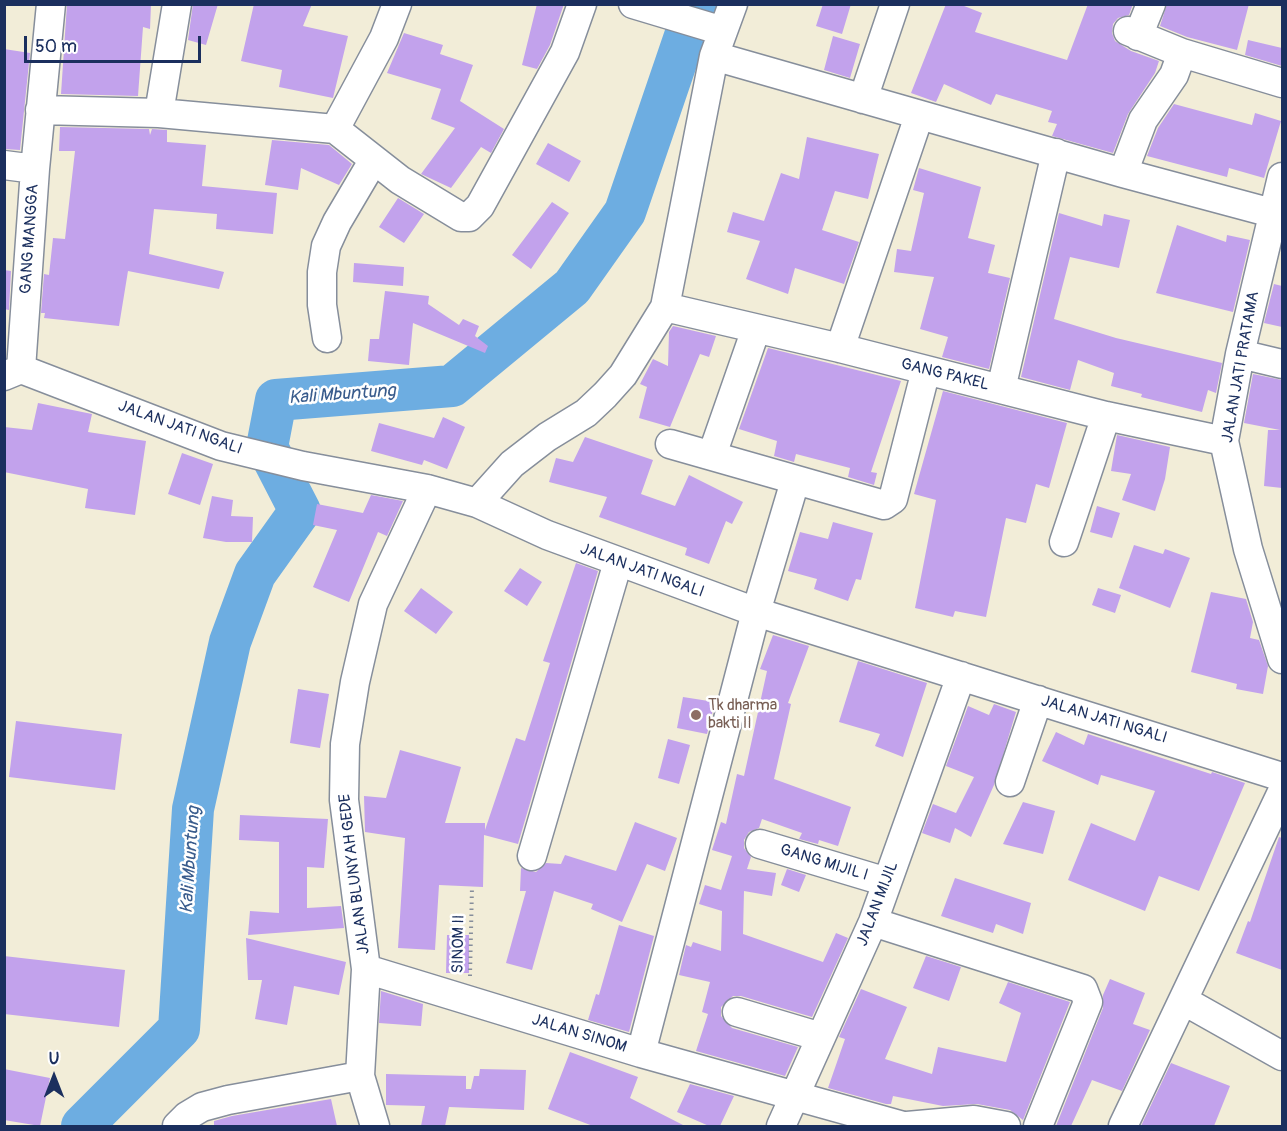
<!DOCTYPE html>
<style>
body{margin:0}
#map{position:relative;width:1287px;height:1131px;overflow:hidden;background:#f2edd8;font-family:Pangolin,sans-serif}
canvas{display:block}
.frame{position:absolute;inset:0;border:6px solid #1b2f5e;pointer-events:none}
.north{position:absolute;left:24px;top:1047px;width:60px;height:60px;-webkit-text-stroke:4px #fff;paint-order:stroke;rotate:0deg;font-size:16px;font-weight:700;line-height:24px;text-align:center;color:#1b2f5e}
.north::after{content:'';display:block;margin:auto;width:21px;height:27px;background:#1b2f5e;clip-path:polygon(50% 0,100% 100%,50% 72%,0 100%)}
.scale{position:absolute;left:24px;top:36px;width:177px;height:27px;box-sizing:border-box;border:3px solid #1b2f5e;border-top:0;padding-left:8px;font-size:18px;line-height:21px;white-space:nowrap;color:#1b2f5e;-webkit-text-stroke:4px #fff;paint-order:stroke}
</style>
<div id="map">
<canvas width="1287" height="1131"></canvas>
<div class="frame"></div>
<div class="north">U</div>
<div class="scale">50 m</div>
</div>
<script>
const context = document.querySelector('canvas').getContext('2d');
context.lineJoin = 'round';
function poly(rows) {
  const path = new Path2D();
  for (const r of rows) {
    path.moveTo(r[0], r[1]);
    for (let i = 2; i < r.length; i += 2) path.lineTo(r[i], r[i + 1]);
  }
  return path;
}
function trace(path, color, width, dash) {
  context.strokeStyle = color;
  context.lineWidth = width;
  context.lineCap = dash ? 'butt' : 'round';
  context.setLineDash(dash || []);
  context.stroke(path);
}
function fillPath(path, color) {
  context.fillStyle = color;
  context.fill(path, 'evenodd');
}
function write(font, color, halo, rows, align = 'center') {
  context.font = font + ' Pangolin,sans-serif';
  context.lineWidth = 5;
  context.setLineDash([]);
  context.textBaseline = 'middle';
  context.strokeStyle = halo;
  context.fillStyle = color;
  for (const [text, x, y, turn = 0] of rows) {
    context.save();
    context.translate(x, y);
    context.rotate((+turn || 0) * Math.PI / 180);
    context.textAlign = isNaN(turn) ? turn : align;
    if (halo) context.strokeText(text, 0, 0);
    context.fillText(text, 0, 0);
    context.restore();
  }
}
const river = poly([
 [82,1126,179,1029,193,809,230,642,255,574,300,511,267,447,276,400,452,386,572,287,625,212,696,4]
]);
const building = poly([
 [67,4,151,4,150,29,143,27,138,96,61,94],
 [193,4,218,4,206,45,188,40],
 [254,4,312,4,303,26,348,36,333,98,279,87,282,70,241,61],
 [537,4,564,4,550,45,537,69,522,65],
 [823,4,851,4,842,34,816,26],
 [946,4,959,4,982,13,975,32,1067,60,1088,4,1133,4,1129,15,1118,18,1113,24,1112,33,1115,41,1131,51,1159,61,1155,73,1128,114,1113,153,1052,136,1057,124,1048,122,1052,111,996,94,991,105,944,84,936,102,911,93],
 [1167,4,1249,4,1237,50,1187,37,1160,26],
 [404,33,443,45,440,54,473,65,460,101,504,129,491,153,481,147,451,188,421,174,455,128,431,119,441,89,387,73],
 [833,36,860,44,850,78,824,70],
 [1248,40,1282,48,1282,66,1245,55],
 [4,49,30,53,20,150,4,149],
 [1174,104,1252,125,1255,113,1281,121,1264,178,1229,168,1227,177,1147,156,1158,128],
 [60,127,149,129,150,135,152,129,167,130,167,142,206,145,202,186,277,193,273,234,216,229,217,214,154,209,149,254,224,272,219,289,128,271,119,326,44,318,45,313,41,313,44,274,49,275,53,238,65,239,75,151,59,151],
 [807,137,879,154,868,199,835,191,822,230,859,242,844,284,795,268,788,294,746,279,760,241,727,232,733,212,764,221,781,173,799,179],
 [272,140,329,145,352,164,339,185,301,168,298,190,265,185],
 [548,143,581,161,569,182,536,164],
 [919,168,981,187,968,238,995,245,988,273,1010,278,989,369,942,357,948,337,920,329,934,277,894,272,897,249,911,251,924,193,913,190],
 [398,198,424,214,404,243,379,227],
 [552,202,569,213,531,269,512,255],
 [1059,213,1102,226,1104,214,1130,220,1119,268,1070,257,1054,319,1116,338,1222,363,1216,393,1208,390,1202,412,1141,397,1142,394,1111,386,1114,373,1078,360,1070,390,1021,377],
 [1177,225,1226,242,1227,235,1250,240,1233,312,1156,293],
 [354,263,404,267,403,286,353,282],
 [4,270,11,271,9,310,4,309],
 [1274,284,1282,286,1282,327,1264,323],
 [385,291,429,296,428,304,459,325,463,319,479,326,475,336,488,346,485,353,413,323,409,365,368,361,370,339,379,339],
 [673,326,716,336,709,357,700,354,670,427,639,418,647,387,640,384,653,359,668,366,669,332],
 [768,348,901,381,871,472,877,473,874,485,848,477,850,468,796,454,794,462,774,456,777,441,739,429],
 [1253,374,1282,380,1282,488,1264,486,1268,430,1280,430,1244,423],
 [943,391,1067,423,1049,488,1036,484,1026,523,1006,518,986,617,955,611,953,617,915,608,936,500,914,494],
 [38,403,92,414,88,432,146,441,135,515,85,508,88,489,4,472,4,427,32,430],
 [443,417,465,427,447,469,424,460,422,465,371,451,379,423,434,438],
 [1117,435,1170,447,1165,479,1155,511,1122,500,1131,474,1111,471],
 [585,437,653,460,641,494,675,506,689,475,743,502,732,524,726,521,709,564,685,555,687,548,599,517,607,497,549,482,556,458,573,462],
 [182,453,213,464,200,505,168,494],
 [371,495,403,501,387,536,378,532,349,602,313,587,337,530,313,525,317,504,363,513],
 [212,496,233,500,231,516,253,517,252,542,226,542,203,538],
 [1097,506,1120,513,1112,538,1090,532],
 [833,522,873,533,861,580,856,579,848,601,814,589,817,579,788,571,800,532,828,539],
 [1134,545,1163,554,1165,549,1190,558,1170,608,1119,588],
 [576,563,598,571,518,844,484,835,483,887,439,885,435,950,398,948,405,838,365,832,364,796,386,798,400,750,461,767,445,823,485,823,485,830,516,738,525,741,550,663,543,661],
 [520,568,542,582,527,606,504,591],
 [421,588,453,612,436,634,404,611],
 [1098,588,1121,595,1115,613,1092,605],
 [1211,592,1246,599,1253,622,1250,638,1259,640,1268,666,1263,694,1236,689,1237,684,1191,672],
 [773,635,809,646,788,703,791,704,774,779,851,807,838,846,819,840,818,844,799,839,802,833,762,819,759,828,749,832,744,840,744,848,751,857,747,869,776,873,772,896,744,891,743,934,823,962,836,933,848,938,812,1017,741,996,733,996,721,1007,721,1016,732,1028,798,1047,785,1076,696,1051,708,1014,702,1012,710,982,679,975,686,945,691,947,693,942,721,951,722,911,699,904,705,885,721,890,732,856,712,850,721,822,726,824,737,774,744,776,767,671,760,669],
 [858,661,927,683,903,757,875,746,880,734,839,722],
 [298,689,329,694,320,748,290,743],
 [683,697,715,702,707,734,677,728],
 [994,704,1016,712,994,785,971,837,955,828,950,843,922,833,933,804,956,813,974,777,946,766,968,706,989,715],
 [16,721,122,734,115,790,9,777],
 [1056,732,1084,745,1088,734,1211,774,1212,772,1245,783,1199,891,1159,876,1145,911,1068,880,1091,823,1135,841,1155,791,1101,775,1098,785,1042,761],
 [668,739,690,745,679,784,658,778],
 [1023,802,1055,811,1043,854,1003,844],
 [240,815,328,819,324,868,307,867,307,908,341,906,344,928,248,935,250,911,279,913,279,842,239,840],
 [635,822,677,838,665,871,647,864,622,922,591,909,593,904,554,891,532,970,506,963,526,891,520,891,521,868,536,872,546,863,561,864,565,855,616,871],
 [1279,837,1282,838,1282,970,1236,953,1248,921,1250,922],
 [787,869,806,875,799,892,781,885],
 [955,878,1031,903,1023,934,996,924,993,933,941,916],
 [619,925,654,936,629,1032,588,1020,596,994,599,995],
 [447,935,469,935,469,973,446,973],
 [246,938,346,962,339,995,294,986,287,1025,255,1019,262,980,248,980],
 [4,956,125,970,119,1027,4,1014],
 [926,956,961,967,949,1001,913,988],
 [1110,979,1145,993,1133,1024,1150,1030,1122,1091,1092,1080,1071,1126,1056,1126,1103,1008,1103,995],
 [1008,982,1070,1002,1023,1120,1010,1110,977,1104,943,1106,893,1096,891,1104,886,1104,828,1088,845,1039,839,1037,861,989,907,1007,885,1059,932,1074,938,1047,1006,1062,1021,1013,999,1003],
 [381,991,423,1004,421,1026,379,1023],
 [570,1052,638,1077,630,1098,685,1126,593,1126,548,1109],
 [1171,1063,1230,1086,1214,1126,1141,1126],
 [4,1069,50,1078,40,1126,4,1120],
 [480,1069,526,1070,524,1110,449,1107,445,1126,421,1126,425,1106,386,1105,386,1074,466,1076,466,1089,471,1089,474,1076,479,1076],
 [690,1084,734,1096,720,1126,709,1126,677,1112],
 [331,1099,337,1126,214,1126,214,1121,232,1116]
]);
const path = poly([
 [470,976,472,887]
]);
const minor = poly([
 [177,4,159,113,335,129,400,180,461,217,469,217,480,206,565,52,582,4],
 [633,4,723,31],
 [1128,31,1182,53,1282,83],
 [1138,36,1151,4],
 [714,56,1123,173,1272,213],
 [863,99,895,4],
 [40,110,159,113],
 [335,129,384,38,397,4],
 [4,165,35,169],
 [1123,173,1143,120,1174,75,1182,53],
 [1282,177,1240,354,1224,441,1248,549,1282,659],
 [665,307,840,348,1106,416,1224,441],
 [327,338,322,305,322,272,326,246,337,222,373,161],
 [840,348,919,116],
 [1240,354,1282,364],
 [21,369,35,169,51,4],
 [4,376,21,369,221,446,303,466,427,489,477,503,547,535,756,612,1282,777],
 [1001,389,1056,153],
 [670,444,884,505,893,499,926,370],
 [712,455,756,329],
 [477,503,512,464,547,437,586,413,605,395,623,375,665,307,714,56,733,4],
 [1064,542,1106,416],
 [1010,782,1038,700],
 [760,844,887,882],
 [532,856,618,562],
 [873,922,1083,989,1088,1002,1038,1126],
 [366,969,641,1053,903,1126],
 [1195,1007,1282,1056],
 [737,1012,821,1037],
 [641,1053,756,612,795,481],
 [177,1126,187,1116,202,1107,228,1100,360,1076],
 [375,1126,360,1076,366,969,344,800,345,744,355,682,373,604,427,489],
 [781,1126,873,922,961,676],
 [907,1126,974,1120,1006,1126],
 [1123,1126,1282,792]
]);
const markers = [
 [696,715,6,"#8d6e63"]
];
const streetNames = [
 ["GANG MANGGA",30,239,-86],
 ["JALAN JATI PRATAMA",1241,367,-80],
 ["GANG PAKEL",945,375,14],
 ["JALAN JATI NGALI",180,428,20],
 ["JALAN JATI NGALI",642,571,20],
 ["JALAN JATI NGALI",1104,720,17],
 ["GANG MIJIL I",824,863,17],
 ["JALAN BLUNYAH GEDE",355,874,-97],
 ["JALAN MIJIL",878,904,-69],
 ["SINOM II",459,944,-89],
 ["JALAN SINOM",579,1034,17]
];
const educationNames = [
 ["Tk dharma",708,706],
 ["bakti II",708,724]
];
const waterNames = [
 ["Kali Mbuntung",342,395,-4],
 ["Kali Mbuntung",191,860,-86]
];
trace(river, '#6dade1', 42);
fillPath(building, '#c2a2ec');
trace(minor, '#868e9b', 31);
trace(path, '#868e9b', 4, [1.5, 4.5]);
trace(minor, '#fff', 28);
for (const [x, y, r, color] of markers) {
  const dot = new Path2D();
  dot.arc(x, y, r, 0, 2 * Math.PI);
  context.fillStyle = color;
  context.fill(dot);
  trace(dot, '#fff', 2);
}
write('16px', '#1b2f5e', '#fff', streetNames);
write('16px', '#785e54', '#fff', educationNames, 'left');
write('italic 18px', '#385b8c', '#fff', waterNames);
</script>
